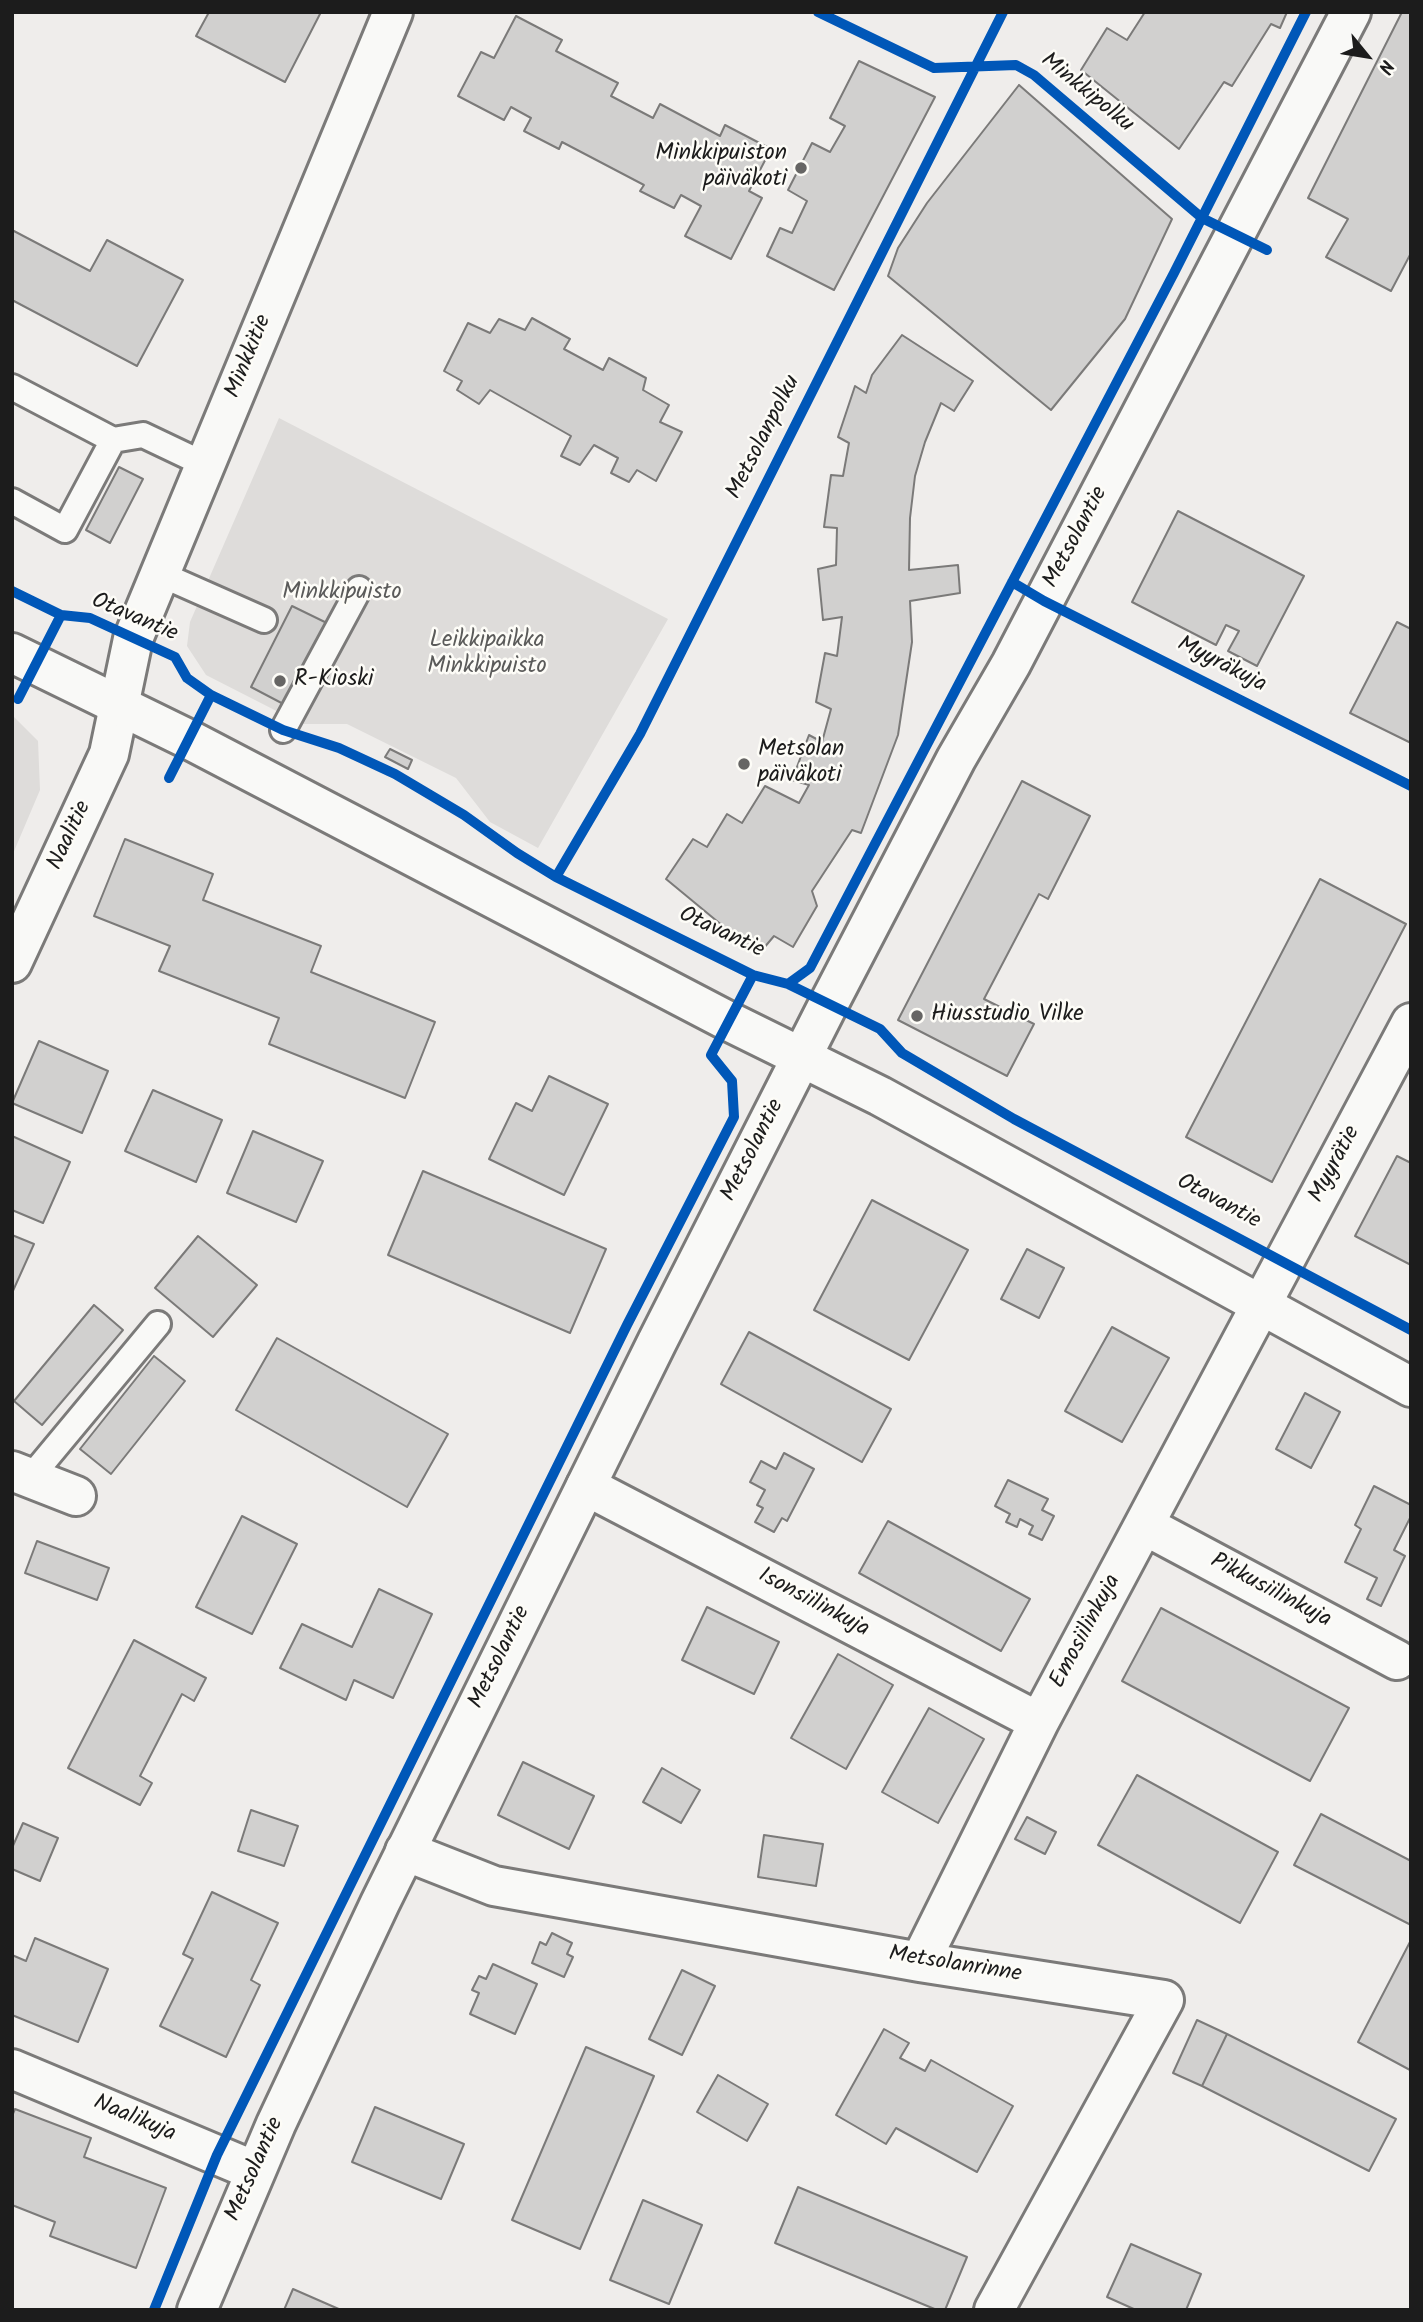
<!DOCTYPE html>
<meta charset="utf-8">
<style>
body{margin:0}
#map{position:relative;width:1423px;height:2322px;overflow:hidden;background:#efedeb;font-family:Kalam,sans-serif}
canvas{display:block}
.frame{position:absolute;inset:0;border:14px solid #1c1c1c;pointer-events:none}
.north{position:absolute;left:1332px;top:21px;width:70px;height:70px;-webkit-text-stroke:5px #fdfcf7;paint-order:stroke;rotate:120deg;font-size:19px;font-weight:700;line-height:28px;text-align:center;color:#1c1c1c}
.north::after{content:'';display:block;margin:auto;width:24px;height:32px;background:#1c1c1c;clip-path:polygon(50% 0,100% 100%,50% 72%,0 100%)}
</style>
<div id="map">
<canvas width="1423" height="2322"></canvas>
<div class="frame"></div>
<div class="north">N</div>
</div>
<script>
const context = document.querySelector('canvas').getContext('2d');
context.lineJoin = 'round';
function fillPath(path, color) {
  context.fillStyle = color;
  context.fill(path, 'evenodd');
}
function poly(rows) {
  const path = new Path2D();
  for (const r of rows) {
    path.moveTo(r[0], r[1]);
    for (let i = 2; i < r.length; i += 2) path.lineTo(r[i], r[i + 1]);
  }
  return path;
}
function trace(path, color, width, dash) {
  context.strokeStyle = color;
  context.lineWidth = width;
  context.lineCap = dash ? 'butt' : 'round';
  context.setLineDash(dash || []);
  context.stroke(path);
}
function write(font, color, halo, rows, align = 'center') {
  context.font = font + ' Kalam,sans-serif';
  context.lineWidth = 5;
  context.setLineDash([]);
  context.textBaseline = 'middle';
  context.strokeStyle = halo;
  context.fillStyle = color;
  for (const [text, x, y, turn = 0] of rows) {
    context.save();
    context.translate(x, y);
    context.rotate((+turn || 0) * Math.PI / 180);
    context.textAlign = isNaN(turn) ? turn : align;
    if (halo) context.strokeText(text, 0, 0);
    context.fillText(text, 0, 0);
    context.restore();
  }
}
const green = poly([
 [279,418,668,619,538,848,490,822,456,778,347,724,302,724,206,675,187,646,190,622],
 [12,715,38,741,40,790,12,856]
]);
const building = poly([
 [205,12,321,12,285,82,196,36,208,14,205,12],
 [1145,12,1287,12,1280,28,1271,24,1232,86,1224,82,1179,149,1081,70,1107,28,1127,40,1145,12],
 [1402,12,1411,12,1411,253,1391,291,1326,257,1348,219,1308,198,1402,12],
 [516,16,562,40,556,51,618,83,611,96,653,118,660,104,720,136,725,125,771,149,749,191,762,198,731,259,685,236,701,206,681,195,674,208,640,191,644,185,562,142,559,149,524,131,531,118,511,107,504,120,458,96,481,52,494,58,516,16],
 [859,61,935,97,834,290,767,256,780,228,792,233,807,201,788,190,812,143,830,152,845,126,830,118,859,61],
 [1019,85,1172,219,1125,319,1051,410,888,276,898,248,927,203,1019,85],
 [12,230,90,271,107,240,183,280,137,366,12,300,12,230],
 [532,318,570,339,564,349,603,370,609,358,646,378,643,390,669,405,660,422,682,432,656,481,637,470,629,482,611,473,618,458,594,445,580,465,561,456,571,436,490,390,479,404,457,390,462,381,444,371,468,323,490,333,499,319,525,330,532,318],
 [902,335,973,381,954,411,941,403,925,442,915,476,910,518,909,570,958,565,960,593,910,601,912,642,898,735,861,833,852,830,812,891,817,906,793,947,774,936,758,955,666,879,693,839,707,847,727,814,742,823,765,786,799,803,809,785,792,780,809,735,822,742,831,709,816,702,825,653,837,656,842,617,823,620,818,569,836,565,837,528,824,527,831,475,843,476,849,443,838,437,855,386,866,393,872,375,902,335],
 [119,467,143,479,110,543,86,530,119,467],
 [1178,511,1304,576,1257,666,1228,651,1239,631,1226,625,1216,645,1132,602,1178,511],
 [292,606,333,626,291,708,251,687,292,606],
 [1397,622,1411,629,1411,743,1350,713,1397,622],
 [390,749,412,760,408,769,385,757,390,749],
 [1022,781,1090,816,1048,899,1039,894,984,999,1034,1024,1007,1076,898,1020,1022,781],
 [125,839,213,874,203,900,321,946,311,972,435,1022,405,1098,269,1044,279,1018,159,971,170,946,94,916,125,839],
 [1320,879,1406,924,1272,1182,1186,1137,1320,879],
 [39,1041,108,1071,82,1133,12,1103,39,1041],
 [549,1076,608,1104,564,1195,489,1159,516,1103,532,1111,549,1076],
 [153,1090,222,1120,196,1182,125,1151,153,1090],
 [253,1131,323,1161,296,1222,227,1193,253,1131],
 [12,1136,70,1162,43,1223,12,1210,12,1136],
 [1397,1156,1411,1163,1411,1265,1355,1236,1397,1156],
 [423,1171,606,1249,570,1333,388,1255,423,1171],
 [872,1200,968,1250,909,1360,814,1310,872,1200],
 [12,1235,34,1244,12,1293,12,1235],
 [198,1236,257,1285,213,1337,155,1288,198,1236],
 [1027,1249,1064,1268,1039,1318,1001,1299,1027,1249],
 [94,1305,123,1330,42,1425,14,1401,94,1305],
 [1112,1327,1169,1358,1122,1442,1065,1411,1112,1327],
 [749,1332,891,1409,862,1462,721,1384,749,1332],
 [277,1338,448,1434,407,1507,236,1410,277,1338],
 [154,1356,185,1381,111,1474,80,1449,154,1356],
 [1305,1393,1340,1412,1311,1468,1276,1449,1305,1393],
 [784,1453,814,1469,787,1521,782,1518,774,1532,755,1522,763,1508,757,1505,765,1490,750,1482,761,1461,776,1469,784,1453],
 [1008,1480,1048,1499,1042,1510,1054,1516,1042,1540,1029,1534,1033,1526,1020,1519,1017,1527,1006,1522,1010,1514,995,1506,1008,1480],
 [1374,1486,1411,1505,1411,1516,1394,1550,1405,1556,1381,1606,1367,1599,1377,1578,1345,1562,1361,1529,1355,1525,1374,1486],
 [242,1516,297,1544,252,1634,196,1607,242,1516],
 [888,1521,1030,1599,1001,1651,859,1573,888,1521],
 [37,1541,109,1568,97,1600,25,1573,37,1541],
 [379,1589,432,1614,393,1698,354,1680,346,1700,280,1668,302,1624,352,1647,379,1589],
 [707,1607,779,1642,754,1694,682,1660,707,1607],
 [1161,1608,1349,1708,1310,1781,1122,1681,1161,1608],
 [134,1640,206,1678,194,1701,182,1694,140,1776,152,1783,140,1805,68,1768,134,1640],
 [838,1654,893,1685,846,1769,791,1738,838,1654],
 [929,1708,984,1739,938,1823,882,1792,929,1708],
 [523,1762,594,1796,569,1849,498,1815,523,1762],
 [662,1768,700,1790,681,1823,643,1802,662,1768],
 [1137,1775,1278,1852,1240,1923,1098,1845,1137,1775],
 [251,1810,298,1826,284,1866,238,1851,251,1810],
 [1321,1814,1411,1861,1411,1925,1294,1865,1321,1814],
 [1027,1817,1056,1832,1045,1854,1015,1839,1027,1817],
 [23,1823,58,1838,40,1881,12,1869,12,1848,23,1823],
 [764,1835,823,1844,816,1886,758,1877,764,1835],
 [212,1892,278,1923,251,1980,260,1985,226,2057,160,2026,193,1959,183,1954,212,1892],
 [552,1933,572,1943,567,1954,573,1957,564,1977,532,1963,540,1942,546,1945,552,1933],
 [35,1938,108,1969,78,2042,12,2015,12,1955,26,1961,35,1938],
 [1411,1940,1411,2069,1410,2070,1358,2042,1411,1940],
 [493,1964,537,1984,515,2034,470,2014,479,1993,472,1990,479,1976,486,1979,493,1964],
 [682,1970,715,1986,682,2055,649,2039,682,1970],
 [1197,2020,1227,2034,1202,2086,1173,2073,1197,2020],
 [884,2029,909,2043,900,2058,925,2071,931,2060,1013,2106,977,2172,896,2128,886,2144,836,2115,884,2029],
 [1227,2034,1396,2119,1369,2171,1202,2086,1227,2034],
 [586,2047,654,2076,580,2249,512,2220,586,2047],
 [718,2075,768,2104,747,2141,697,2112,718,2075],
 [375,2107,464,2144,441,2199,352,2162,375,2107],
 [15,2109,91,2138,84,2157,166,2188,136,2268,50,2236,55,2222,12,2205,12,2116,15,2109],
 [798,2187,967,2257,945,2310,937,2310,775,2243,798,2187],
 [643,2200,702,2225,669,2304,610,2280,643,2200],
 [1131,2244,1201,2274,1186,2310,1136,2310,1107,2297,1131,2244],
 [293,2289,341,2310,284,2310,293,2289]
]);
const service = poly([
 [12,387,113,440,143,435,206,465],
 [12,501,65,530,113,440],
 [160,574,264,620],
 [283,730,359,589],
 [30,1478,158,1324]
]);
const minor = poly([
 [12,963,109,754,133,639,393,12],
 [12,1471,76,1496],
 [586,1486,1039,1722],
 [1144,1525,1397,1660],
 [405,1851,494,1886,920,1962,1164,2000,994,2310],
 [920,1962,1039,1722,1411,1023],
 [12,2069,255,2171]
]);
const tertiary = poly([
 [12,653,188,739,728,1021,880,1096,1411,1387],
 [197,2310,276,2124,380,1903,657,1342,828,1005,956,759,1011,664,1351,12]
]);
const cycleway = poly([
 [818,12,934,68,1016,65,1034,75,1202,218,1267,250],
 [1012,582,1044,601,1411,786],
 [12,591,61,615,90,618,175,657,187,678,211,695,283,730,339,748,395,774,464,815,517,853,556,877,753,975,788,984,880,1029,902,1053,1014,1119,1411,1330],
 [18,699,61,615],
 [169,778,211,695],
 [556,877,640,734,1003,12],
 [788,984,810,968,1174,273,1306,12],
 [154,2310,217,2155,627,1325,734,1117,732,1081,711,1055,753,975]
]);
const markers = [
 [801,168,7,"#666564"],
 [280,681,7,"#666564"],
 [744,764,7,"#666564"],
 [917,1016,7,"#666564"]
];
const streetNames = [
 ["Minkkipolku",1086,94,39],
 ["Minkkitie",250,357,-68],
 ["Metsolanpolku",765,438,-63],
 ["Metsolantie",1077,538,-62],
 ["Otavantie",134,619,23],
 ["Myyräkuja",1221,666,27],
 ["Naalitie",71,836,-65],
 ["Otavantie",721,934,25],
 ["Metsolantie",754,1151,-63],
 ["Myyrätie",1336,1165,-62],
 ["Otavantie",1218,1203,28],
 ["Pikkusiilinkuja",1270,1592,28],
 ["Isonsiilinkuja",813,1604,28],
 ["Emosiilinkuja",1087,1632,-62],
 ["Metsolantie",501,1658,-64],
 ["Metsolanrinne",955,1966,9],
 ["Naalikuja",134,2120,23],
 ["Metsolantie",256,2170,-66]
];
const poiNames = [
 ["Minkkipuiston",787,155,"right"],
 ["päiväkoti",787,181,"right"],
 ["R-Kioski",294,681],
 ["Metsolan",758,751],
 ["päiväkoti",758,777],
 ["Hiusstudio Vilke",931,1016]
];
const parkNames = [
 ["Minkkipuisto",342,594],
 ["Leikkipaikka",487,642],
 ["Minkkipuisto",487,668]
];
fillPath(green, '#dedcda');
fillPath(building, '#d1d0cf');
trace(building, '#7b7a79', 2);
trace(service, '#7b7a79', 30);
trace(minor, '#7b7a79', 44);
trace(tertiary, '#7b7a79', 44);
trace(service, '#f9f9f7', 24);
trace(minor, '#f9f9f7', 38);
trace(tertiary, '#f9f9f7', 38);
trace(cycleway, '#0057b8', 10);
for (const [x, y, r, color] of markers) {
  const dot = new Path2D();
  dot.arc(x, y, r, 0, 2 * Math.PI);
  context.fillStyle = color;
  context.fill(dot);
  trace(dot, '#fdfcf7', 2.5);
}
write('23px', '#1c1c1c', '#fdfcf7', streetNames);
write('23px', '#1c1c1c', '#fdfcf7', poiNames, 'left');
write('23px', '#5b5b5a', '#fdfcf7', parkNames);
</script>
